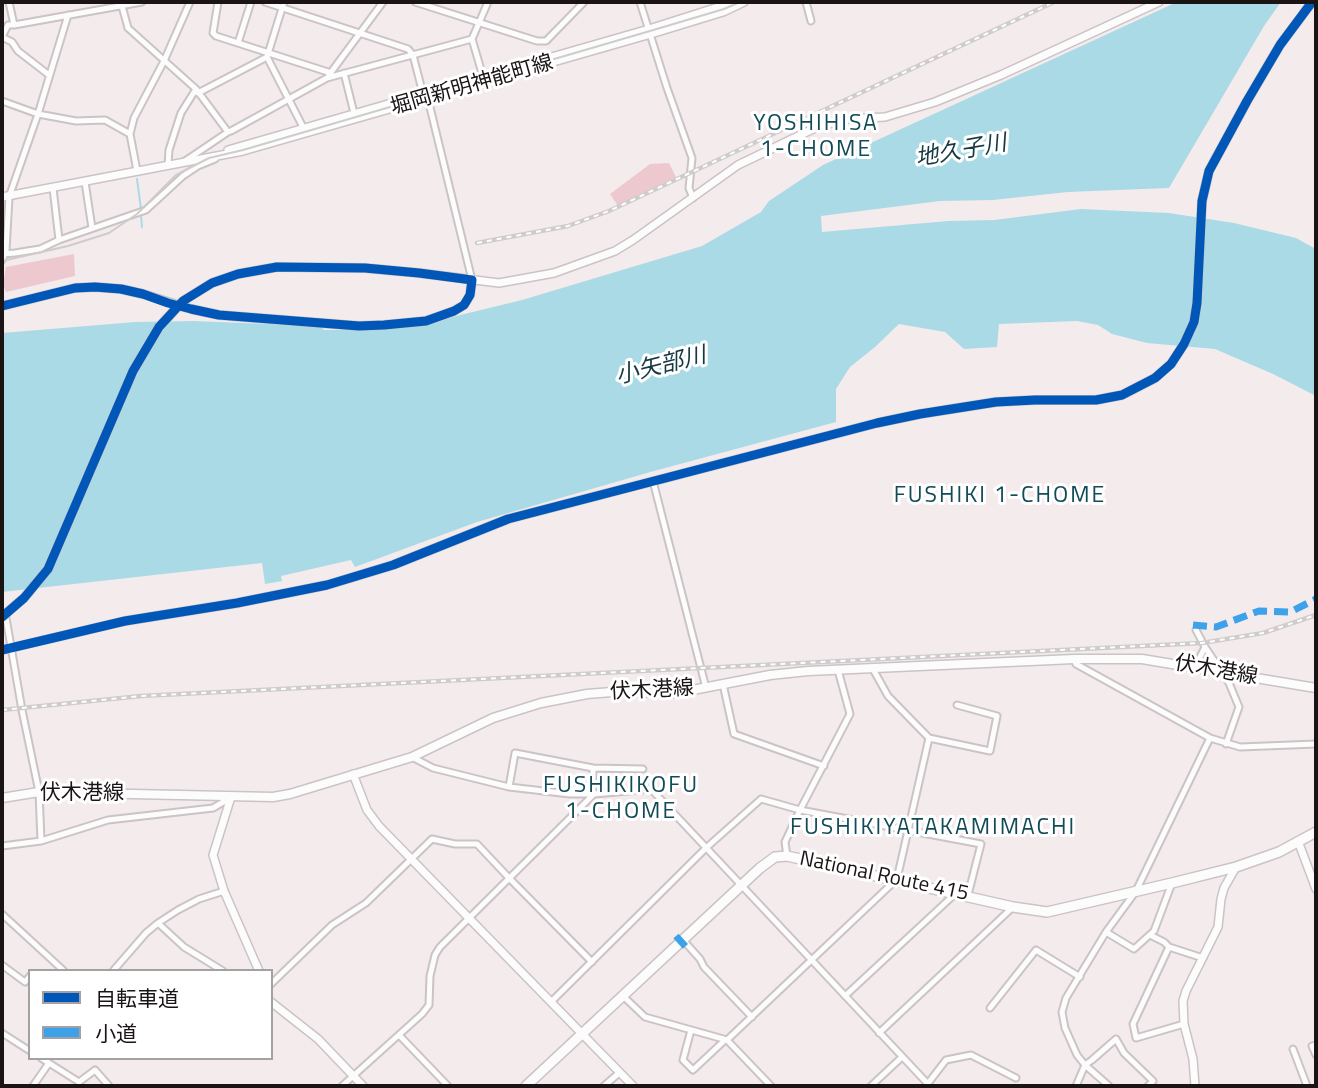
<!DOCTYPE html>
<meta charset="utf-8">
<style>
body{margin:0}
#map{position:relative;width:1318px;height:1088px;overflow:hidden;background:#f4ebed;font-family:"Titillium Web","Noto Sans JP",sans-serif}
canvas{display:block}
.frame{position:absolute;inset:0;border:4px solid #1a1415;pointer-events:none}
.legend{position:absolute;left:28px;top:969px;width:245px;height:91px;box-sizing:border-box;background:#fff;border:2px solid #a3a1a1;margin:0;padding:9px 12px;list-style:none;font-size:21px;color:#1a1415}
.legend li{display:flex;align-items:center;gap:14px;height:35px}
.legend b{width:35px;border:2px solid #a3a1a1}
</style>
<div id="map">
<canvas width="1318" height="1088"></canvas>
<div class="frame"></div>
<ul class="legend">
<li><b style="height:9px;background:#0057b8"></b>自転車道</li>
<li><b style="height:9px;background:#3da2ea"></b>小道</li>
</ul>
</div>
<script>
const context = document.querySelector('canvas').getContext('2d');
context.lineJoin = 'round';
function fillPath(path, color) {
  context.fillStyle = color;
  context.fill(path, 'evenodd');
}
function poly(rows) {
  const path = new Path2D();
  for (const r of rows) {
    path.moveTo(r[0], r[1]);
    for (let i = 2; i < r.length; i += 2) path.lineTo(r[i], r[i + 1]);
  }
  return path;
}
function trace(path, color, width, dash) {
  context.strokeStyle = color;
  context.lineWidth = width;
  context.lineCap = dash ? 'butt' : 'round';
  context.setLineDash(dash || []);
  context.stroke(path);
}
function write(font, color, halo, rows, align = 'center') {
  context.font = font + ' "Titillium Web","Noto Sans JP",sans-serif';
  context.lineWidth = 6;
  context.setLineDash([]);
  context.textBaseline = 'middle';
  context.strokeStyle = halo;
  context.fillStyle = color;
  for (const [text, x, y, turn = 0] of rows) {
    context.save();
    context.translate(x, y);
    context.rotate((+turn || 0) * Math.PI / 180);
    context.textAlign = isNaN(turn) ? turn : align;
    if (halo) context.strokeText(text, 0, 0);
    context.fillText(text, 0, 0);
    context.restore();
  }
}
const green = poly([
 [669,163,676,177,618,206,610,194,650,164],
 [74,254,75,276,6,292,3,285,6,267]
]);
const water = poly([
 [1177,2,1281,2,1264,26,1169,188,1068,192,993,200,940,201,821,216,822,232,948,221,994,220,1081,209,1169,213,1234,223,1296,238,1316,249,1316,396,1273,374,1215,349,1147,343,1112,334,1098,325,1077,321,999,324,997,347,964,349,945,332,899,324,875,347,850,367,836,389,836,422,654,471,477,522,355,567,351,560,281,576,282,581,265,584,262,563,2,592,2,333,135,322,193,321,320,326,324,330,365,330,433,324,452,317,522,300,702,246,761,212,769,201,823,165]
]);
const stream = poly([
 [137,179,141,209],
 [141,215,142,227]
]);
const street = poly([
 [9,2,14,25,142,2],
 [218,2,213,33,216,36,331,73],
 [265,2,408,49,413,55,423,94,428,99,472,280],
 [415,2,537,41,546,41,584,2],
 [640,2,667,88,692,158,689,188,693,198],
 [806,2,811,21],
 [122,6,128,28,196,89,228,132],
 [2,37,12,42,18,51,49,75],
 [2,37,8,25,14,25],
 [238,43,251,2],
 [267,57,305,131],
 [344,73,355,117],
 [329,75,383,2],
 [484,80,472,39,488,2],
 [198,93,267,57,284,2],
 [2,101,38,114,76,121,105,120,130,134],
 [185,161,228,132,231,131,327,78,472,39],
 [168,165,169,150,181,113,196,89],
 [137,171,130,134,134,118,164,61,190,2],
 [85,182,92,228],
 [53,188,59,240],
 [2,254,15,253,40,249,59,240,146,210,183,176,198,166,215,159],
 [2,260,6,251,9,197,38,114,68,15],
 [653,481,706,688],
 [2,612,6,618,22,710,39,792,41,841],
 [1196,630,1205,647,1229,683,1239,707,1226,744],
 [1074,659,1076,664,1210,738,1240,747,1316,744],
 [1195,667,1205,647],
 [873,669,888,696,929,738,990,751,997,716,957,705],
 [723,684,734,734,824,766],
 [412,757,433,768,509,787,570,794,594,794,651,789,928,1084],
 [509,787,515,753,593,768,643,769],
 [593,794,593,768],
 [2,846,41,841,108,820,213,808,230,798],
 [787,856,785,842,800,810,850,714,838,670],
 [2,914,64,971],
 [158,923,184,947,223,971],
 [1106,932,1134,949,1154,931,1172,883],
 [1150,935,1164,942,1169,947,1203,958],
 [683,940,700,959,704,967,752,1017],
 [1169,947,1133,1024,1136,1038,1184,1024],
 [2,965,25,982,30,976],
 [113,971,146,933,158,923,178,910,199,899,224,891],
 [271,984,332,925,366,903,432,839,455,844,477,844,509,878,592,962],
 [623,996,645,1017,727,1040,771,1086],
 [845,996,956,893],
 [551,1002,706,848,761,799,800,810,981,844,968,895],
 [990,1008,1036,950,1080,977],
 [691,1030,683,1060,693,1070,725,1040],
 [2,1033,30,1051],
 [879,1033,1013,907],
 [399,1035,448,1086],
 [727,1040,897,879,929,738],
 [1316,1045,1312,1046,1316,1055],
 [1293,1049,1307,1086],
 [41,1058,79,1082,95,1070,109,1086],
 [33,1086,49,1063],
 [342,1086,422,1014,429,1005,430,976,435,955,440,947,594,794],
 [604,1086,619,1073],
 [871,1086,902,1057],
 [926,1086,946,1060,971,1055,1016,1078],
 [1076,1086,1085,1065,1092,1060,1116,1039,1124,1053,1153,1081,1148,1086],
 [1109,1086,1085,1065,1077,1055,1065,1028,1062,1012,1066,998,1106,932,1136,891,1210,738]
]);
const secondary = poly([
 [228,150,649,29,734,2],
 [2,197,243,151,651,34,723,12,744,2],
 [277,267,365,268,419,273,499,283,554,273,615,251,633,240,738,165,815,128,846,119,885,117,935,102,1001,75,1159,2],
 [2,306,75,288,95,287,121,289,143,294,191,309,219,315,359,326,384,325,426,321,454,311,464,305,470,295,472,280],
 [2,650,125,621,237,603,327,585,393,565,508,519,877,423,920,414,996,402,1035,400,1096,400,1122,395,1155,378,1171,364,1184,344,1194,322,1197,303,1202,201,1209,171,1247,101,1280,45,1312,2],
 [353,774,367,810,379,826,633,1086],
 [231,797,213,855,224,891,259,971],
 [1298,841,1316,889],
 [271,1002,318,1039,363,1086],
 [1195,1086,1193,1059,1184,1024,1183,1001,1186,991,1218,927,1221,899,1224,888,1236,867]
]);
const primary = poly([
 [2,798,39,792,273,797,290,794,412,757,493,718,541,703,587,694,612,692,677,693,770,675,808,671,1074,659,1142,659,1316,688]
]);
const highway = poly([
 [526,1086,760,868,775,857,787,856,1013,907,1047,912,1172,883,1236,867,1279,852,1316,832]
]);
const tram = poly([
 [2,261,68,246,109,233,137,214,176,175,209,158,243,150,650,31,724,9,740,2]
]);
const rail = poly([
 [477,243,568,226,609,211,1054,2],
 [2,710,141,696,1202,643,1263,633,1316,615]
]);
const secondaryBridge = poly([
 [2,617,24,598,48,569,133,371,159,327,183,301,212,283,238,274,277,267]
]);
const quiet = poly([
 [1193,625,1216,627,1259,611,1290,612,1316,599],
 [676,936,686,947]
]);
const cycleway = poly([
 [2,306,75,288,95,287,121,289,143,294,168,303,191,309,219,315,359,326,384,325,426,321,454,311,464,305,470,295,472,280,419,273,365,268,277,267,238,274,212,283,183,301,159,327,133,371,48,569,24,598,2,617],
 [2,650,125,621,237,603,327,585,393,565,508,519,877,423,920,414,996,402,1035,400,1096,400,1122,395,1155,378,1171,364,1184,344,1194,322,1197,303,1202,201,1209,171,1247,101,1280,45,1312,2]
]);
const streetNames = [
 ["堀岡新明神能町線",472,86,-16],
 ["伏木港線",1216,671,10],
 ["伏木港線",652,691,-3],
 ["伏木港線",82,794],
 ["National Route 415",884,877,12]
];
const neighbourhoodNames = [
 ["YOSHIHISA",816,124],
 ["1-CHOME",816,150],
 ["FUSHIKI 1-CHOME",1000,496],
 ["FUSHIKIKOFU",621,786],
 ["1-CHOME",621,812],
 ["FUSHIKIYATAKAMIMACHI",933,828]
];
const waterNames = [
 ["地久子川",961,152,-10],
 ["小矢部川",661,367,-14]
];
fillPath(green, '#edc8cf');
fillPath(water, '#abdae7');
trace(stream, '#abdae7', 2);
trace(street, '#cbc3c5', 9);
trace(secondary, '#cbc3c5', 10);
trace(primary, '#cbc3c5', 11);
trace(highway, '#cbc3c5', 12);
trace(street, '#fdfcfc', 5);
trace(secondary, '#fdfcfc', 7);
trace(primary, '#fdfcfc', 8);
trace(highway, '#fdfcfc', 9);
trace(tram, '#cfcccc', 2);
trace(rail, '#cfcccc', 4.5);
trace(rail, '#fff', 2, [5]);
trace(secondaryBridge, '#cbc3c5', 10, []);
trace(secondaryBridge, '#fdfcfc', 7);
trace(quiet, '#3da2ea', 7, [14, 7]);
trace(cycleway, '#0057b8', 9);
write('21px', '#1a1415', '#fff', streetNames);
context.letterSpacing = '2px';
write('23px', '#114b57', '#fff', neighbourhoodNames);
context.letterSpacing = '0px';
write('italic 23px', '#173941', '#fff', waterNames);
</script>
